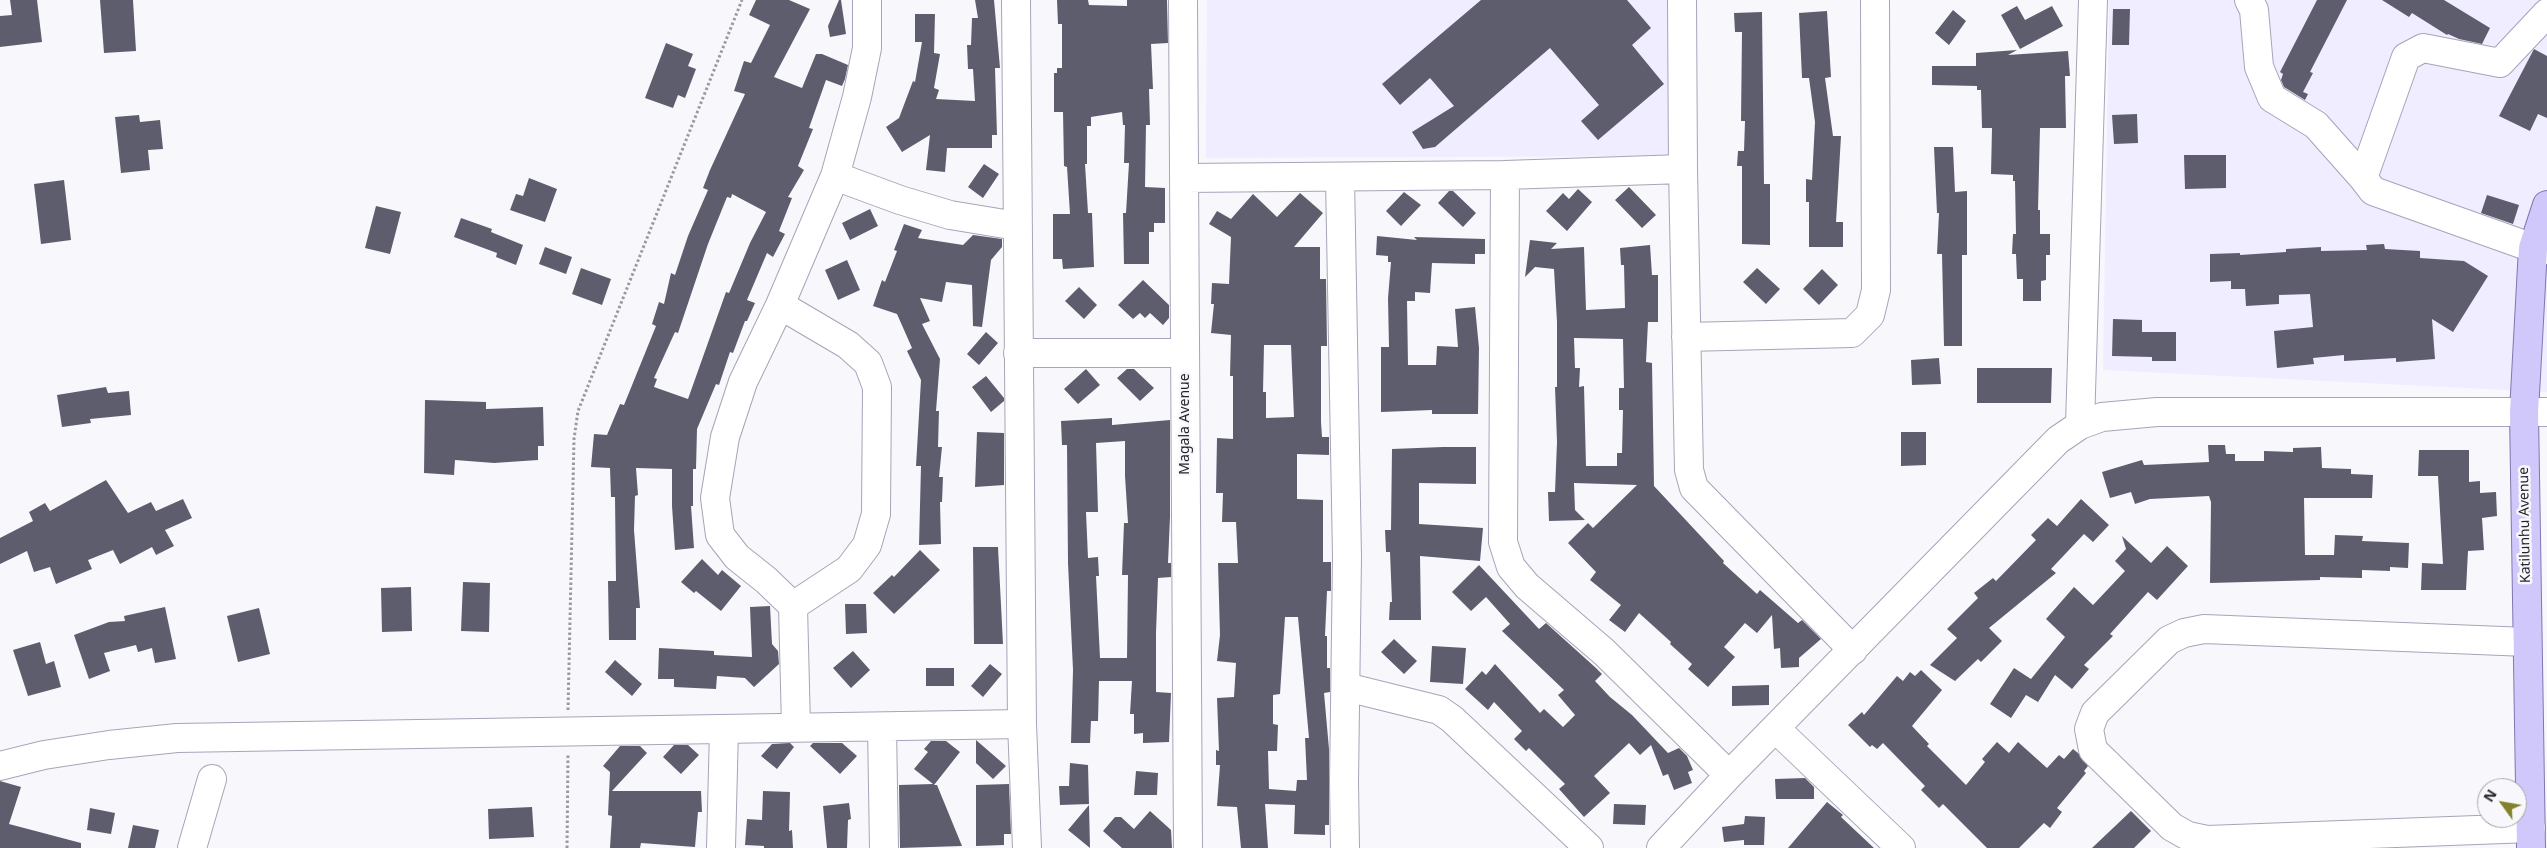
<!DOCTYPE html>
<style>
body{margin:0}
#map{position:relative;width:2547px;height:848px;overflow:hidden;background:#f8f8fc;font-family:"Noto Sans",sans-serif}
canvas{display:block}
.north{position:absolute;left:2477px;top:778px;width:50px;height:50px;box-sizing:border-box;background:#f8f8fc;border:1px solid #a4a3a9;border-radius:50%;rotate:302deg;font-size:14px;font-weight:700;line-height:20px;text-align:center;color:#25242c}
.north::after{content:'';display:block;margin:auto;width:18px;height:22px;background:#81822b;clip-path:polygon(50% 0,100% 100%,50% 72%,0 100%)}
</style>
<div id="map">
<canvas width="2547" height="848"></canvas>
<div class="north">N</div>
</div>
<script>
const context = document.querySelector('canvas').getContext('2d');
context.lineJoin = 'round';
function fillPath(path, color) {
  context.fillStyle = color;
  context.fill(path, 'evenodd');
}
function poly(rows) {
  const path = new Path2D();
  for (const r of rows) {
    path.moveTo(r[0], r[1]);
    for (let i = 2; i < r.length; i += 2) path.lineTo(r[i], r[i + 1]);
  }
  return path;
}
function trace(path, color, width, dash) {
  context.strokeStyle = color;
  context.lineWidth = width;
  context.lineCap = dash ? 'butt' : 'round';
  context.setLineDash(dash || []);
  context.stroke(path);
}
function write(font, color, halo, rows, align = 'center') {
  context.font = font + ' "Noto Sans",sans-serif';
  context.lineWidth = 5;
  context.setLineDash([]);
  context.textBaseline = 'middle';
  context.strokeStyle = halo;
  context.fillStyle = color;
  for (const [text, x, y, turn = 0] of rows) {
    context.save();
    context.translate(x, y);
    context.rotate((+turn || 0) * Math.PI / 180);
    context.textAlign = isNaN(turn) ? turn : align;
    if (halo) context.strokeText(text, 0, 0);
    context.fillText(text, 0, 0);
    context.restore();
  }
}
const built = poly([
 [1207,0,1672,0,1678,156,1206,158],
 [2109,0,2547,0,2547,392,2103,370]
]);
const building = poly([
 [10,0,37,0,42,42,0,47,0,16,12,15],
 [100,0,133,0,136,51,104,53],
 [756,0,789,0,810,9,774,77,802,88,816,54,822,54,848,65,845,79,842,86,826,80,809,128,813,129,798,166,804,170,788,197,792,198,779,231,785,234,773,257,767,253,747,300,755,303,747,321,745,321,733,353,730,352,719,385,716,384,697,429,696,469,693,469,693,506,691,506,694,548,675,550,672,506,672,469,636,468,638,495,635,496,634,530,640,608,636,608,636,640,609,640,608,581,616,581,615,497,611,497,610,468,591,467,594,434,607,435,620,404,624,405,656,326,652,324,659,302,664,304,671,273,675,275,688,236,708,190,703,188,710,170,745,94,734,91,744,61,751,63,770,25,749,15],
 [732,194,766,212,750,243,729,293,726,292,688,399,654,387,657,379,654,378,675,332,678,333,708,244,727,197,731,198],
 [839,0,841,0,846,34,830,37,828,26],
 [975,0,994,0,1000,68,995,68,997,135,992,135,992,148,947,148,945,172,926,170,930,135,902,152,886,127,899,118,913,81,915,82,922,42,915,42,915,14,935,14,934,53,940,54,934,88,939,90,936,99,975,101,973,69,968,69,967,45,971,45,972,18,978,18],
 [1057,0,1088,0,1089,5,1127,6,1127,0,1167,0,1168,43,1151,44,1153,89,1149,89,1150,125,1146,125,1145,187,1165,188,1165,223,1154,223,1154,232,1149,232,1149,264,1124,264,1123,213,1126,213,1129,163,1124,163,1125,125,1123,125,1122,112,1091,117,1091,126,1087,126,1087,164,1085,164,1088,213,1092,213,1094,267,1063,269,1062,259,1053,259,1053,214,1070,214,1067,167,1064,166,1063,112,1054,112,1054,73,1057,73,1057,68,1062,68,1062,24,1058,24],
 [1481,0,1627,0,1651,28,1632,45,1664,84,1598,140,1581,121,1599,105,1550,48,1435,147,1423,149,1412,132,1454,106,1430,78,1400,105,1382,84],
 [2317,0,2347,0,2310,72,2313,73,2303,92,2308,94,2305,100,2284,87,2281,80,2283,74,2280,72],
 [2382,0,2444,0,2490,28,2482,44,2459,39,2448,34,2447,35,2412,13,2409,17],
 [2017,6,2025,20,2052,6,2063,26,2020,49,2001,15],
 [2113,9,2130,9,2129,45,2112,45],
 [1953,10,1966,21,1949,45,1935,33],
 [1827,11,1831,77,1825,78,1833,136,1841,136,1836,222,1843,222,1843,247,1809,247,1809,202,1806,202,1806,179,1812,180,1815,122,1809,78,1802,78,1799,13],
 [1762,12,1764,184,1770,184,1770,245,1742,244,1742,166,1737,166,1738,151,1744,151,1745,121,1741,121,1742,32,1735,32,1734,13],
 [666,43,693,54,688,66,696,69,685,98,678,95,673,108,645,98],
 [2534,49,2547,56,2547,118,2538,114,2530,131,2499,116],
 [2017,50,2008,55,2068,51,2070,76,2065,76,2066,128,2040,128,2038,210,2040,210,2040,234,2050,234,2050,255,2046,255,2046,280,2041,281,2041,301,2023,301,2023,279,2017,279,2016,254,2012,254,2013,234,2016,234,2015,181,2013,181,2013,175,1991,174,1992,128,1982,128,1981,90,1977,90,1977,86,1932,85,1932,66,1976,66,1976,53],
 [2137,114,2138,143,2114,144,2112,115],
 [139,115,140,122,160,120,163,149,148,150,150,170,121,173,115,117],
 [1934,147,1953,147,1955,192,1967,191,1967,255,1962,255,1962,346,1944,346,1942,254,1937,254,1939,213,1937,213],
 [2184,155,2226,155,2226,188,2185,189],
 [984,164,999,174,983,198,968,187],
 [529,178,557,189,545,222,510,210,516,194,523,196],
 [64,180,71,240,41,244,34,184],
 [1629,187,1656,215,1642,228,1615,200],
 [1578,189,1592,202,1567,231,1546,211,1563,193,1569,199],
 [1449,191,1453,191,1476,213,1463,227,1438,203],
 [1404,192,1421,205,1401,226,1386,211],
 [1300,193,1323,213,1294,247,1320,247,1320,279,1326,279,1327,346,1321,346,1321,422,1322,437,1329,437,1329,455,1297,454,1297,499,1323,500,1323,562,1331,562,1331,591,1327,591,1325,636,1327,636,1327,668,1330,668,1330,692,1324,693,1329,749,1329,825,1325,825,1325,835,1294,834,1295,805,1265,804,1268,848,1241,848,1237,807,1217,806,1220,765,1216,765,1216,750,1219,751,1217,698,1234,697,1236,663,1217,661,1220,635,1218,563,1238,563,1236,522,1222,522,1223,493,1216,493,1217,438,1233,439,1233,376,1230,376,1231,335,1211,333,1214,304,1211,304,1212,283,1229,284,1231,237,1209,224,1217,211,1231,219,1253,194,1277,217],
 [1264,345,1291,345,1294,417,1266,418,1266,392,1263,392],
 [1285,617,1298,617,1309,738,1305,738,1307,780,1297,780,1296,791,1269,789,1268,751,1277,751,1278,725,1273,724,1273,695,1280,694],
 [2487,195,2519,205,2513,224,2481,213],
 [376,206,401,212,390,254,365,248],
 [870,209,878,226,850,240,842,223],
 [461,218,492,229,491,232,523,245,516,265,496,257,497,253,454,237],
 [904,224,922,230,918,238,963,245,973,235,1002,239,1002,247,991,260,982,327,973,326,972,285,946,282,942,302,920,298,930,321,922,324,940,359,936,411,939,411,938,447,942,447,939,477,943,477,942,502,940,502,941,544,919,545,921,466,916,466,921,380,907,351,912,348,897,314,873,306,882,280,885,282,897,251,894,250],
 [1377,236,1417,240,1414,237,1485,239,1485,254,1475,254,1475,264,1432,263,1430,293,1415,292,1415,301,1407,301,1408,365,1436,365,1437,346,1458,347,1455,309,1475,307,1479,348,1478,414,1432,414,1432,410,1381,412,1381,347,1389,347,1388,298,1391,262,1388,262,1388,256,1376,255],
 [1530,240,1557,243,1551,249,1584,247,1586,310,1625,308,1624,265,1621,265,1620,248,1650,245,1652,275,1658,275,1658,322,1648,322,1646,362,1652,363,1654,486,1724,561,1723,563,1757,594,1760,590,1798,623,1802,620,1821,639,1799,658,1799,667,1781,668,1780,648,1774,649,1772,615,1757,633,1745,623,1724,647,1735,657,1708,687,1688,669,1692,664,1670,644,1671,642,1639,613,1625,632,1609,620,1621,605,1590,580,1596,572,1568,543,1588,523,1593,528,1637,485,1574,483,1575,510,1585,520,1549,521,1548,492,1555,492,1557,442,1555,387,1557,387,1557,322,1554,269,1535,267,1525,277],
 [1574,338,1623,339,1624,388,1619,388,1619,410,1623,410,1622,453,1617,453,1617,466,1586,466,1584,386,1579,387,1580,368,1575,368],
 [2384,244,2385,249,2420,251,2420,258,2464,261,2488,276,2453,332,2432,319,2435,359,2396,362,2396,358,2344,361,2344,355,2313,358,2314,364,2277,368,2274,331,2313,327,2310,294,2279,295,2279,304,2246,306,2245,289,2231,289,2231,281,2210,282,2210,254,2240,253,2240,255,2286,252,2286,249,2321,247,2321,251,2367,250,2366,245],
 [545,247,572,257,566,274,539,264],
 [847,260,860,290,838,300,825,270],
 [581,268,611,279,602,305,572,294],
 [1757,268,1780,289,1766,304,1743,282],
 [1822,269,1838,285,1819,305,1803,289],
 [1143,280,1169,305,1169,318,1163,325,1150,313,1145,318,1140,313,1133,319,1118,305],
 [1079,287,1097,305,1084,319,1065,301],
 [2113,319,2142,320,2142,332,2176,332,2176,361,2152,361,2152,357,2112,356],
 [986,332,998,343,979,365,967,354],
 [1939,358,1941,384,1912,385,1911,360],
 [1977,368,2052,368,2051,403,1977,403],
 [1086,369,1100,385,1078,404,1064,389],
 [1127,369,1134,369,1154,388,1140,401,1117,378],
 [986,376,1004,398,1004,401,991,412,972,387],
 [106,387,108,393,129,391,131,415,90,419,91,423,62,427,57,395],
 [425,400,486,402,486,409,543,407,544,446,538,446,538,460,494,463,455,460,454,475,424,473],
 [1112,418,1112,425,1170,420,1170,517,1168,563,1171,563,1171,577,1158,578,1156,633,1156,692,1171,693,1169,742,1143,743,1143,733,1134,734,1134,714,1130,714,1132,681,1099,681,1098,721,1091,721,1090,743,1071,743,1073,670,1068,563,1067,445,1062,445,1061,421],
 [1125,441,1125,476,1128,523,1124,523,1122,575,1128,575,1127,658,1100,658,1096,576,1099,576,1098,557,1088,558,1086,512,1098,512,1096,443],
 [977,432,1004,433,1004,485,975,487],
 [1901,432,1926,432,1926,465,1901,466],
 [2208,445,2225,445,2226,454,2235,454,2235,461,2264,461,2264,451,2293,452,2293,448,2321,447,2322,468,2351,469,2351,474,2373,475,2372,498,2304,498,2305,555,2334,555,2335,535,2363,536,2362,541,2409,543,2408,568,2390,567,2390,571,2362,570,2362,578,2320,577,2320,580,2210,583,2211,502,2209,496,2150,499,2135,504,2131,492,2110,498,2102,472,2142,460,2144,465,2209,462],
 [1443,447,1476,447,1476,484,1419,483,1419,524,1483,528,1480,561,1420,556,1421,620,1389,620,1390,602,1392,602,1390,552,1386,552,1385,530,1391,530,1392,449],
 [2419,450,2469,450,2469,482,2480,481,2480,493,2496,492,2497,516,2482,518,2484,550,2468,551,2466,590,2421,590,2422,563,2443,564,2438,476,2418,476],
 [106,480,128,513,151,502,156,511,183,499,192,518,165,530,174,546,156,555,152,547,120,564,113,550,88,560,92,569,56,584,50,567,34,572,27,551,0,564,0,538,33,521,29,512,45,503,50,511],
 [2081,499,2109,525,2093,542,2084,534,2051,569,2056,573,1989,628,2002,641,1981,662,1978,659,1955,681,1930,665,1957,638,1947,629,1978,598,1974,593,1993,578,1996,581,2036,540,2031,535,2048,518,2057,526],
 [2122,536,2151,563,2167,546,2188,566,2157,600,2148,592,2110,634,2113,636,2084,665,2089,669,2072,689,2055,675,2038,702,2026,695,2011,718,1990,704,2014,668,2031,679,2065,637,2046,619,2074,587,2093,605,2125,571,2115,561,2126,549],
 [973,547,998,547,1003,644,974,644],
 [920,550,940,570,894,614,873,593,892,575,894,577],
 [702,559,718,575,722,570,741,586,721,611,696,591,694,593,681,582],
 [1479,565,1539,629,1546,623,1596,668,1602,674,1595,681,1610,697,1632,715,1668,753,1679,748,1687,756,1693,770,1688,772,1692,783,1674,790,1668,774,1663,776,1651,745,1640,755,1629,743,1594,776,1610,793,1584,817,1559,789,1565,784,1529,748,1526,751,1514,739,1522,731,1494,702,1488,710,1465,689,1482,671,1486,675,1495,664,1540,713,1544,709,1563,727,1575,715,1558,695,1564,690,1502,631,1510,624,1486,597,1471,611,1452,592],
 [463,582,490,583,489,632,461,631],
 [411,587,412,631,382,632,381,588],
 [845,604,866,604,867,633,846,634],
 [770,606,772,644,778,651,779,664,754,687,745,678,717,676,716,689,674,687,674,679,658,679,659,648,714,651,714,655,752,657,750,607],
 [165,607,176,659,155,663,152,648,138,652,136,645,104,653,110,671,89,679,74,635,109,622,125,621,124,616],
 [259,608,270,654,238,662,227,616],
 [1394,639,1417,661,1404,674,1381,652],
 [40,642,46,664,54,661,61,687,28,696,13,650],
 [1432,646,1466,648,1463,684,1430,682],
 [853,651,870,670,851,688,833,668],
 [615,660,642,684,632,696,605,672],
 [990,664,1002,674,983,697,971,686],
 [926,668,954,668,954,686,926,686],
 [1921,670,1942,690,1912,726,1929,744,1927,746,1966,785,1985,762,1982,759,1997,742,2009,753,2018,742,2047,768,2059,755,2064,759,2073,749,2078,753,2088,766,2084,771,2086,773,2057,808,2062,812,2050,828,2044,823,2019,848,1987,848,1943,804,1939,808,1921,790,1925,786,1883,743,1877,749,1872,745,1870,747,1848,725,1862,712,1864,715,1897,676,1903,681,1910,672,1915,676],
 [1769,685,1769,705,1732,706,1732,686],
 [976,740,1006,766,993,779,976,763],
 [931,741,946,741,960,752,934,785,937,785,962,846,900,848,899,785,933,784,914,769,928,752,924,749],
 [790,743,794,747,777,769,761,756,772,744],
 [813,743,842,743,857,756,840,774,810,746],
 [674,745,688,745,699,755,681,774,663,757],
 [620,746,640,746,647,753,612,791,701,791,702,812,698,812,695,847,641,843,640,848,610,848,612,816,608,815,610,772,603,766],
 [1070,763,1088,765,1089,804,1060,805,1059,786,1069,786],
 [1136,771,1158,773,1157,795,1134,795],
 [1805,778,1814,787,1814,799,1776,799,1775,779],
 [0,781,21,787,9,824,81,843,81,848,0,848],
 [1009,784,1011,834,1004,834,1004,845,976,846,976,785],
 [763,791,790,792,789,831,792,830,793,848,764,848,764,846,745,845,747,819,762,820],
 [1827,802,1843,815,1841,817,1874,848,1788,848],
 [849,803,851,819,848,820,847,848,827,848,823,806],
 [1614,804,1646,805,1645,825,1613,824],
 [1089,805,1090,848,1068,830],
 [532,807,534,837,489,839,488,809],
 [90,808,115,813,111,834,87,830],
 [1150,811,1171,830,1172,848,1122,848,1103,831,1115,817,1121,817,1134,829],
 [2131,811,2151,831,2134,848,2092,848],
 [1745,816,1765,817,1764,845,1744,845,1744,840,1724,842,1722,827,1744,824],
 [133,825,159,830,155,848,128,848]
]);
const path = poly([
 [568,710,574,439,578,411,742,0],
 [567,848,568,754]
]);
const minor = poly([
 [1016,0,1022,724,1027,848],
 [1183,0,1188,848],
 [1682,0,1683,169,1689,470,1694,488,1853,650],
 [2249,0,2254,10,2259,67,2272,98,2316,125,2363,178],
 [2547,13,2500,63,2423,48,2406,57,2363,178,2373,191,2533,248,2547,250],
 [1683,169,1505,175,1503,542,1511,567,1527,586,1604,652,1729,775],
 [835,176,900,200,950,215,1017,226],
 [1185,178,1505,175],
 [1340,178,1347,557,1344,782,1345,848],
 [780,305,848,345,868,363,877,387,876,514,867,545,849,569,793,606],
 [1686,337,1852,333,1870,315,1876,290,1875,0],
 [1018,353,1184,353],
 [2080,425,2093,0],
 [2527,642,2204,629,2184,633,2169,640,2095,713,2089,729,2093,750,2172,827,2188,836,2207,840,2531,828],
 [1346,687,1439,710,1452,719,1589,848],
 [796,727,793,606,766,580,737,557,720,535,715,498,725,437,743,382,780,305,835,176,857,97,867,48,867,0],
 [882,727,884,848],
 [1776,729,1901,848],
 [0,766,44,755,109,745,177,738,1022,724],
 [192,848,212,779],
 [721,848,724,729],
 [1661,848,1729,775,2058,440,2080,425,2102,417,2157,412,2547,412]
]);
const major = poly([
 [2531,848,2524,412,2533,248,2547,205]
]);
const streetNames = [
 ["Magala Avenue",1185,424,-90],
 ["Katilunhu Avenue",2525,525,-91]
];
fillPath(built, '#efedff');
fillPath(building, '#5e5d6e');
trace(minor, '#a6a4b8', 30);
trace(major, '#7f77b1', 30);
trace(path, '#99999f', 3, [2.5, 2.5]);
trace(minor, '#fff', 28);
trace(major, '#d0c8fb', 28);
write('14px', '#25242c', '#f8f8fc', streetNames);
</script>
